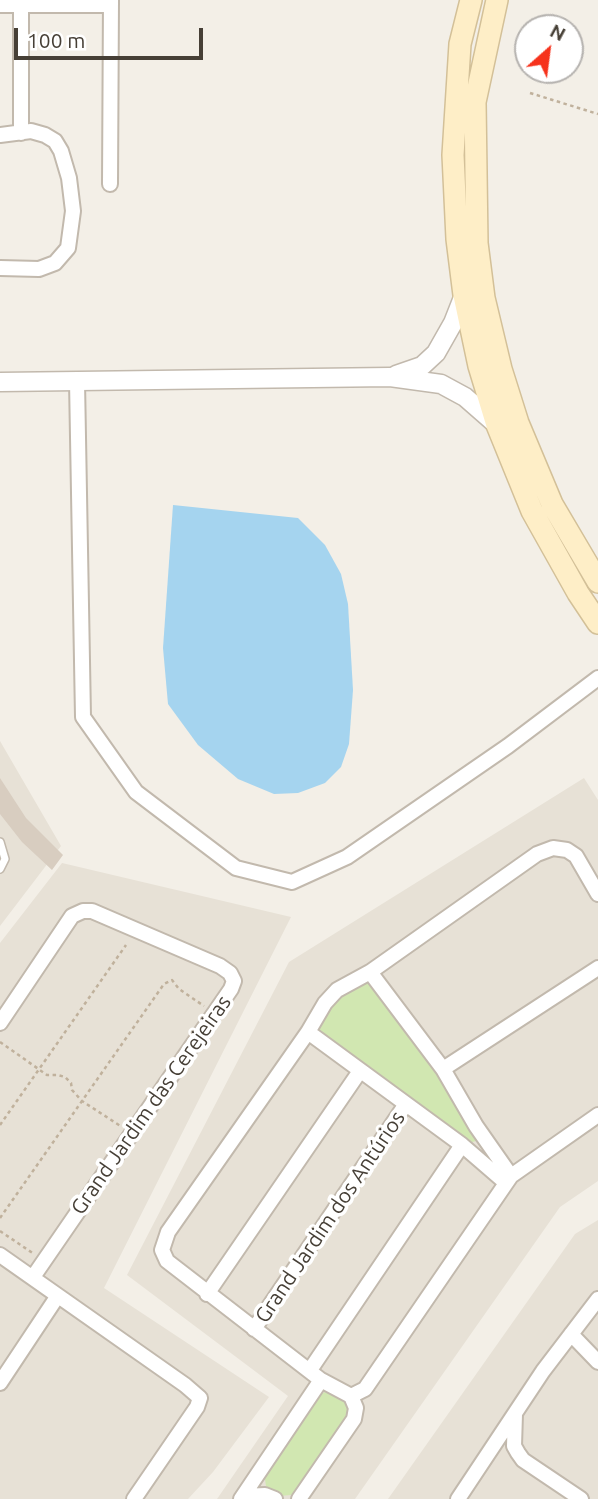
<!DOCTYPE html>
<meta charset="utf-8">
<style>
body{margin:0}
#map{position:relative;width:598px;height:1499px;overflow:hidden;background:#f3efe7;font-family:Ubuntu,sans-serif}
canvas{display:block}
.north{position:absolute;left:514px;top:14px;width:70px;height:70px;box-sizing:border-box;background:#fff;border:2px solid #b5b2af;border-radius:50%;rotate:28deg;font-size:19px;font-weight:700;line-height:28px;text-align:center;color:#463f36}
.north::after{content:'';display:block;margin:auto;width:24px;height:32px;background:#f6321c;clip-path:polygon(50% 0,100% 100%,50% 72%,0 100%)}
.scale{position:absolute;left:14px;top:28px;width:189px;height:32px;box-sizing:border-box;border:4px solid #463f36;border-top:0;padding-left:9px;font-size:21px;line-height:24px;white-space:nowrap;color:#463f36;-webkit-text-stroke:5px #fff;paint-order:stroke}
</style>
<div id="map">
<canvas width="598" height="1499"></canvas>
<div class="north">N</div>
<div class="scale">100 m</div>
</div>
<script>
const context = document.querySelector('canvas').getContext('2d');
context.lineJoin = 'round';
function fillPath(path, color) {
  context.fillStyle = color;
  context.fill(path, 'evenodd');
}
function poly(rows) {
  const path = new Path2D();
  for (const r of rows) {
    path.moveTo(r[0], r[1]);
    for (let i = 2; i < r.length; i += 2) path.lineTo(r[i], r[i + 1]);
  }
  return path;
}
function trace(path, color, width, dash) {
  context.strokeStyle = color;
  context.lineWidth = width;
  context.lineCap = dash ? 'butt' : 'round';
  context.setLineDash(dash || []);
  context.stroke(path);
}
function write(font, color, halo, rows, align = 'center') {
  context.font = font + ' Ubuntu,sans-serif';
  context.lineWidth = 7;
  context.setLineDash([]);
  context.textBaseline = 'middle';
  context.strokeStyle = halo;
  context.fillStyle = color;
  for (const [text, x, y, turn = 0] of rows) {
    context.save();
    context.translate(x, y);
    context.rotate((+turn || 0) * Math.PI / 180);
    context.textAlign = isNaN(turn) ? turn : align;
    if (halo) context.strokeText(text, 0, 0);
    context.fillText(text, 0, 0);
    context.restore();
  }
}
const residential = poly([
 [0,741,61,846,0,926],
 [584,778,598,800,598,1181,560,1207,355,1499,217,1499,288,1396,127,1275,289,962],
 [62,863,291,917,104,1288,269,1397,213,1472,188,1499,0,1499,0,943],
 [598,1220,598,1499,388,1499,575,1234]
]);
const green = poly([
 [359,983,370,983,380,989,478,1137,476,1141,472,1142,323,1040,317,1030,338,994],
 [325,1392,344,1399,349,1413,346,1420,295,1492,291,1495,279,1496,266,1486,264,1473,319,1395]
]);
const water = poly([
 [173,505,298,518,325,545,341,574,348,604,353,690,349,744,341,767,325,783,298,793,274,794,238,779,198,745,168,704,163,648]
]);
const building = poly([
 [0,778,26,818,63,855,52,870,22,842,0,814]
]);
const path = poly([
 [530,93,598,114],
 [0,1042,47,1075,58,1075,65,1077,71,1083,72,1090,82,1101,122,1127],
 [0,1125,126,945],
 [0,1218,164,984,172,980,179,989,204,1006],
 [0,1231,34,1254]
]);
const service = poly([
 [0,842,5,859,0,869]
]);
const minor = poly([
 [22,0,21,5,111,5],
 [0,5,21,5,21,133],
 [0,135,31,131,45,135,55,141,61,151,69,178,73,211,68,248,55,263,39,269,0,268],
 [110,184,111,0],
 [77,381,83,717,136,792,236,868,292,882,347,857,508,746,598,678],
 [370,972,443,1069,476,1126,511,1176],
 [0,1023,72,916,83,911,92,911,220,966,230,973,234,981,231,989,33,1277],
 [308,1032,462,1145,506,1183],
 [443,1069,598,968],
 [0,1255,185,1385,200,1398,197,1407,134,1499],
 [207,1294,360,1071],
 [254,1329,406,1104],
 [571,1334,598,1362],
 [310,1370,462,1145],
 [321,1380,351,1396],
 [0,1383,57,1297],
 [351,1396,365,1389,511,1176,598,1115],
 [515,1414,514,1446,518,1453,523,1460,581,1499],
 [244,1496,265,1495,275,1499],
 [241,1499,321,1380,167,1261,162,1250,168,1232,308,1032,325,1003,337,990,370,972,537,854,553,848,567,850,576,856,598,894],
 [299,1499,354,1419,356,1408,351,1396],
 [458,1499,543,1371,598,1299]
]);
const tertiary = poly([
 [396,375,422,366,436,353,453,323,464,295],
 [0,382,390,377,441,384,465,397,497,425]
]);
const secondary = poly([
 [471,0,460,44,453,155,457,239,464,295,479,366,497,425,532,511,578,593,598,623],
 [497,0,475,102,477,243,484,298,501,369,518,423,552,504,598,582]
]);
const streetNames = [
 ["Grand Jardim das Cerejeiras",151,1105,-55],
 ["Grand Jardim dos Antúrios",330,1217,-56]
];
fillPath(residential, '#e7e1d6');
fillPath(green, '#d1e7b1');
fillPath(water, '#a5d4ef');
fillPath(building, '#d8cdc0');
trace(service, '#c2b9ad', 10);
trace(minor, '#c2b9ad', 18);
trace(tertiary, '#c2b9ad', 21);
trace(secondary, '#d3c098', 24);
trace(path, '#c0b19c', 2.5, [3.5, 3.5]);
trace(service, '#fff', 7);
trace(minor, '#fff', 14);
trace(tertiary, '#fff', 18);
trace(secondary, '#feeec7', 21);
write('21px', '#463f36', '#fff', streetNames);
</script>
